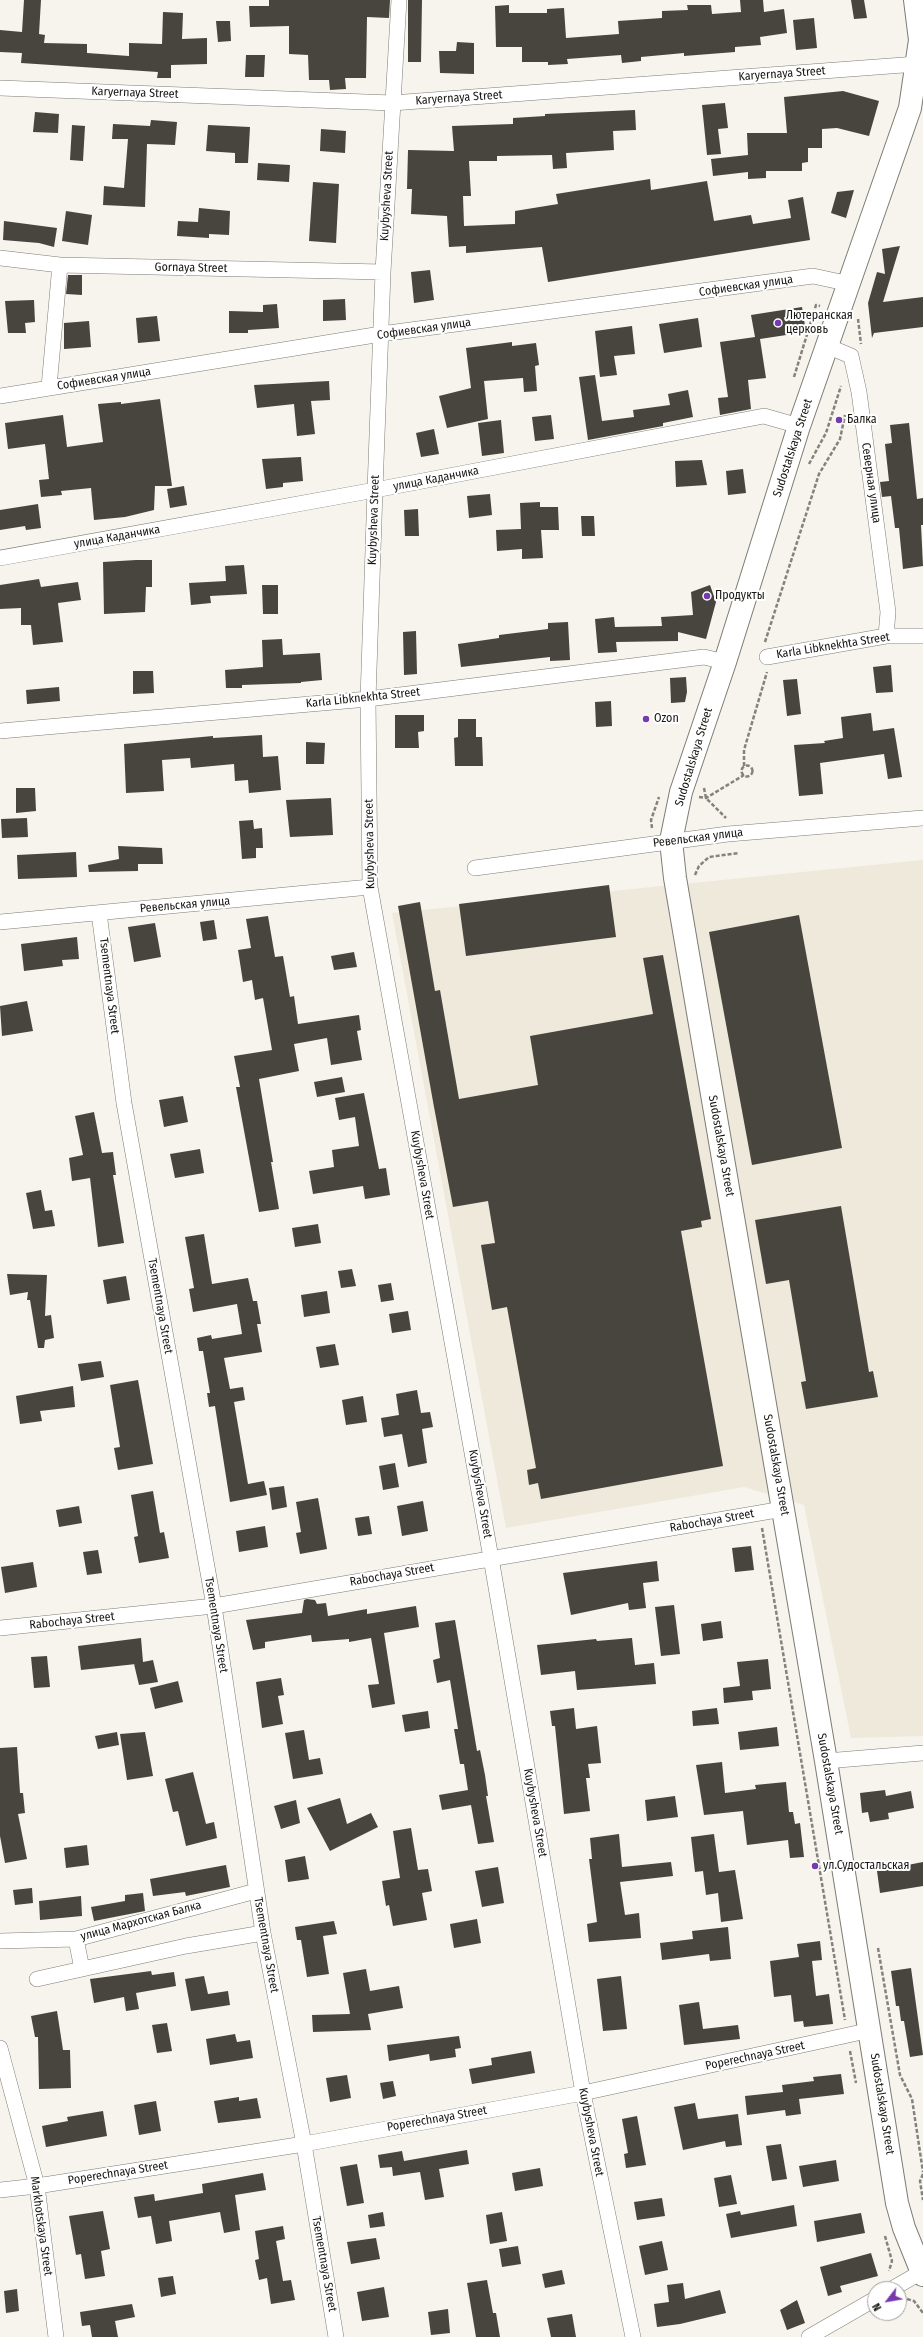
<!DOCTYPE html>
<meta charset="utf-8">
<style>
body{margin:0}
#map{position:relative;width:923px;height:2337px;overflow:hidden;background:#f6f4ec;font-family:"Fira Sans Condensed",sans-serif}
canvas{display:block}
.north{position:absolute;left:867px;top:2281px;width:40px;height:40px;box-sizing:border-box;background:#fff;border:1px solid #a2a2a1;border-radius:50%;rotate:239deg;font-size:11px;font-weight:700;line-height:16px;text-align:center;color:#171613}
.north::after{content:'';display:block;margin:auto;width:14px;height:18px;background:#7639ae;clip-path:polygon(50% 0,100% 100%,50% 72%,0 100%)}
</style>
<div id="map">
<canvas width="923" height="2337"></canvas>
<div class="north">N</div>
</div>
<script>
const context = document.querySelector('canvas').getContext('2d');
context.lineJoin = 'round';
function fillPath(path, color) {
  context.fillStyle = color;
  context.fill(path, 'evenodd');
}
function poly(rows) {
  const path = new Path2D();
  for (const r of rows) {
    if (r.length === 3) {
      path.moveTo(r[0] + r[2], r[1]);
      path.arc(r[0], r[1], r[2], 0, 2 * Math.PI);
      continue;
    }
    path.moveTo(r[0], r[1]);
    for (let i = 2; i < r.length; i += 2) path.lineTo(r[i], r[i + 1]);
  }
  return path;
}
function trace(path, color, width, dash) {
  context.strokeStyle = color;
  context.lineWidth = width;
  context.lineCap = dash ? 'butt' : 'round';
  context.setLineDash(dash || []);
  context.stroke(path);
}
function write(font, color, halo, rows, align = 'center') {
  context.font = font + ' "Fira Sans Condensed",sans-serif';
  context.lineWidth = 4;
  context.setLineDash([]);
  context.textBaseline = 'middle';
  context.strokeStyle = halo;
  context.fillStyle = color;
  for (const [text, x, y, turn = 0] of rows) {
    context.save();
    context.translate(x, y);
    context.rotate((+turn || 0) * Math.PI / 180);
    context.textAlign = isNaN(turn) ? turn : align;
    if (halo) context.strokeText(text, 0, 0);
    context.fillText(text, 0, 0);
    context.restore();
  }
}
const built = poly([
 [923,860,923,1736,851,1738,804,1505,744,1487,506,1528,392,913]
]);
const building = poly([
 [24,0,41,0,39,34,45,35,44,43,87,44,87,53,129,56,129,43,162,44,163,12,183,13,182,39,207,38,207,64,171,65,171,78,157,78,158,72,21,63,22,53,0,52,0,30,22,32],
 [269,0,390,0,389,18,367,17,366,78,345,78,346,89,330,90,329,80,309,80,308,55,289,54,289,26,250,27,249,6,269,6],
 [408,0,422,0,421,62,408,62],
 [740,0,763,0,764,12,784,9,787,33,760,37,761,45,735,47,735,52,684,56,684,53,641,57,641,61,622,63,621,55,567,59,568,64,548,65,548,62,522,62,522,47,496,47,495,6,509,5,509,13,547,13,547,9,564,8,566,38,619,34,618,21,662,18,662,11,688,10,687,5,711,5,712,14,741,12],
 [851,0,864,0,867,18,854,19],
 [814,18,817,48,796,50,793,20],
 [216,21,230,21,231,41,218,42],
 [457,42,474,43,474,74,440,73,439,51,456,51],
 [246,55,265,55,264,77,245,77],
 [843,91,879,101,869,136,837,128,822,129,822,148,808,148,808,162,802,163,802,171,766,171,766,178,748,179,748,172,713,176,711,159,748,155,747,133,787,133,784,97],
 [725,103,728,128,718,129,721,154,707,155,702,105],
 [635,110,636,130,613,131,614,150,566,153,567,168,553,169,552,155,497,156,497,161,469,161,471,196,463,196,464,226,515,224,515,211,558,204,556,194,650,179,651,190,707,181,714,221,751,215,753,224,791,218,788,200,803,197,810,240,548,282,542,247,466,253,466,246,449,247,447,216,411,214,412,189,407,189,408,150,454,151,452,126,513,124,513,118,545,116,545,114],
 [35,112,59,114,58,133,33,132],
 [151,120,177,122,175,145,147,144,145,207,103,205,104,186,124,188,128,139,112,139,113,124,150,126],
 [72,125,85,126,83,161,70,160],
 [208,125,250,127,248,163,235,163,235,153,206,151],
 [321,129,346,131,345,153,320,151],
 [258,163,290,165,289,182,257,180],
 [313,182,339,184,336,243,309,241],
 [854,190,846,218,831,213,837,192],
 [199,208,230,211,229,235,209,234,209,238,177,236,178,221,198,222],
 [66,211,92,215,88,245,62,241],
 [4,221,57,228,54,247,39,243,3,240],
 [900,246,883,302,923,297,923,327,874,333,872,338,868,303,877,272,885,274,882,249],
 [430,270,434,300,414,303,411,272],
 [68,275,82,275,82,295,66,294],
 [345,299,346,320,323,321,323,300],
 [34,300,35,322,25,323,26,333,8,333,5,301],
 [277,304,279,328,248,330,248,333,229,333,229,311,263,312,263,305],
 [802,307,806,332,760,339,766,378,748,380,751,409,720,415,718,398,728,397,720,342,755,337,751,315],
 [157,316,160,341,138,343,136,318],
 [698,318,702,347,664,353,659,324],
 [89,321,91,347,64,349,64,323],
 [632,326,635,354,614,356,617,375,600,377,595,331],
 [512,342,512,346,536,343,539,365,535,366,537,391,524,392,523,378,484,381,488,419,447,428,439,396,471,388,466,348],
 [595,375,602,421,634,417,633,410,670,405,668,394,688,390,693,417,663,423,663,426,588,440,579,377],
 [329,381,330,400,311,401,315,434,297,436,294,404,257,408,254,385],
 [160,399,172,486,155,486,154,510,125,517,94,520,91,488,61,491,62,495,41,497,39,480,49,479,45,444,8,449,5,423,63,415,67,447,103,442,98,404,121,402,121,404],
 [551,415,554,439,535,441,532,417],
 [501,420,504,453,482,456,478,423],
 [909,423,917,499,923,498,923,525,921,525,923,566,903,569,899,528,895,528,891,496,882,497,880,482,889,481,885,444,892,443,890,425],
 [434,429,439,454,421,457,416,433],
 [301,457,303,481,283,483,283,487,266,489,262,459],
 [702,460,707,485,676,487,675,461],
 [743,469,746,493,728,495,726,471],
 [184,486,187,505,170,508,167,489],
 [490,494,492,515,469,518,467,496],
 [540,502,540,507,558,507,559,530,541,530,543,558,522,559,522,549,497,551,496,530,521,529,520,503],
 [38,504,41,528,26,530,25,526,0,530,0,510],
 [418,509,419,536,405,536,404,510],
 [581,516,594,516,595,536,582,536],
 [136,560,152,560,152,587,146,587,145,612,104,614,103,562],
 [244,565,247,594,210,596,211,603,191,605,189,583,226,581,225,566],
 [39,579,41,587,78,582,81,600,58,603,63,642,33,645,31,625,21,625,21,608,0,609,0,585],
 [262,585,278,585,278,614,263,614],
 [710,585,716,602,706,639,678,632,678,641,616,642,617,652,598,653,595,619,614,617,615,627,662,626,661,617,693,615,691,592],
 [568,622,570,660,550,661,550,657,461,667,458,644,499,638,499,635,548,629,548,623],
 [416,631,417,674,404,675,403,632],
 [282,639,283,655,320,653,322,680,301,682,301,683,242,685,242,688,226,688,225,670,263,667,262,640],
 [891,665,893,692,876,693,873,667],
 [133,671,153,671,154,693,133,694],
 [686,677,687,692,685,702,671,703,670,678],
 [797,679,801,714,787,716,783,680],
 [59,687,60,701,27,704,26,690],
 [611,701,612,726,596,727,595,702],
 [871,713,873,731,894,728,902,777,888,779,884,754,820,763,823,794,799,796,794,745,825,743,824,741,843,738,841,717],
 [395,715,424,715,424,731,418,732,419,748,395,748],
 [458,719,476,719,476,737,482,737,483,766,455,766,454,738,458,737],
 [262,735,263,757,278,756,281,790,249,793,248,780,235,781,234,764,191,768,190,758,162,760,164,791,126,793,124,744,213,736,213,738],
 [306,742,325,743,324,764,306,764],
 [16,788,35,788,36,811,16,813],
 [331,798,333,835,290,837,286,800],
 [27,818,28,837,2,838,1,819],
 [253,820,254,829,262,828,263,848,256,848,256,858,242,859,239,821],
 [118,846,162,848,163,864,138,864,138,871,89,872,88,865,119,859],
 [76,852,77,877,18,879,17,855],
 [609,885,616,937,466,956,459,904],
 [420,902,435,991,440,990,459,1099,538,1085,530,1036,653,1014,643,958,663,955,711,1219,701,1221,702,1227,681,1231,723,1466,541,1499,538,1483,529,1485,527,1470,536,1468,507,1307,492,1310,481,1245,495,1243,488,1201,453,1207,434,1107,398,906],
 [799,915,842,1148,752,1165,709,932],
 [268,916,275,957,283,956,290,997,294,996,298,1024,359,1015,361,1030,357,1031,362,1060,331,1065,327,1038,294,1044,299,1071,259,1079,273,1162,271,1162,279,1209,259,1212,236,1087,240,1087,234,1056,272,1050,263,998,255,1000,252,980,243,982,238,950,251,948,246,919],
 [214,920,217,939,203,941,200,922],
 [155,923,161,957,134,962,128,927],
 [77,937,79,959,62,960,63,966,24,971,21,944],
 [354,952,357,967,334,970,331,956],
 [27,1001,33,1031,2,1036,0,1006],
 [342,1077,345,1092,317,1097,314,1082],
 [364,1093,379,1169,386,1168,390,1195,365,1199,363,1186,313,1194,309,1171,334,1167,332,1150,359,1146,355,1117,339,1120,335,1098],
 [183,1096,188,1122,164,1127,159,1100],
 [94,1112,102,1153,113,1152,116,1175,113,1175,124,1243,98,1247,90,1178,72,1181,69,1158,83,1155,75,1116],
 [200,1149,204,1173,175,1178,170,1154],
 [41,1190,45,1211,52,1210,55,1226,33,1229,26,1193],
 [841,1206,869,1372,873,1371,878,1397,806,1409,801,1382,806,1381,789,1280,766,1284,755,1220],
 [318,1224,321,1243,295,1247,292,1228],
 [204,1234,212,1284,248,1278,253,1301,257,1301,261,1324,257,1324,262,1352,224,1358,230,1389,243,1387,245,1400,234,1402,248,1484,264,1481,267,1495,230,1502,215,1406,209,1407,207,1393,210,1393,203,1351,199,1351,197,1338,211,1335,212,1339,242,1334,237,1304,193,1312,189,1289,194,1288,185,1237],
 [352,1269,356,1286,341,1288,338,1271],
 [7,1274,47,1275,45,1316,51,1315,54,1338,45,1340,44,1348,38,1348,30,1300,27,1300,28,1292,10,1295],
 [126,1276,130,1300,107,1304,103,1280],
 [391,1283,394,1300,381,1302,378,1285],
 [327,1291,330,1313,304,1317,301,1295],
 [408,1311,411,1330,392,1333,389,1314],
 [335,1344,339,1365,320,1368,316,1347],
 [101,1361,104,1377,81,1381,78,1364],
 [138,1380,153,1464,118,1470,114,1448,120,1447,110,1385],
 [73,1386,75,1407,40,1411,42,1421,20,1424,16,1396],
 [417,1390,421,1413,430,1412,433,1427,422,1429,427,1463,408,1467,402,1434,384,1437,381,1418,399,1415,396,1394],
 [363,1396,367,1422,346,1425,342,1400],
 [395,1463,399,1487,383,1490,379,1466],
 [284,1486,287,1507,272,1510,269,1488],
 [153,1491,160,1533,164,1532,169,1558,139,1563,134,1537,138,1536,131,1495],
 [318,1498,327,1549,300,1554,296,1533,301,1532,296,1502],
 [423,1501,428,1531,402,1536,397,1506],
 [79,1506,82,1523,59,1527,56,1510],
 [369,1516,372,1534,358,1536,355,1518],
 [265,1526,268,1547,239,1552,236,1531],
 [751,1546,754,1570,735,1572,732,1548],
 [98,1550,102,1573,87,1575,83,1552],
 [657,1561,659,1581,643,1583,646,1608,629,1610,628,1603,571,1615,563,1573],
 [33,1562,37,1587,5,1593,1,1567],
 [307,1599,315,1600,317,1604,326,1603,328,1616,367,1609,367,1614,416,1606,419,1627,384,1633,395,1704,372,1708,368,1685,379,1684,371,1638,349,1642,349,1639,312,1642,311,1635,265,1642,265,1648,253,1650,246,1620,302,1613,304,1600],
 [674,1605,680,1654,661,1656,655,1607],
 [455,1620,477,1751,480,1750,485,1775,488,1796,486,1796,494,1842,478,1844,471,1805,442,1810,439,1795,468,1790,464,1764,460,1764,454,1729,458,1729,450,1680,437,1683,433,1660,440,1658,435,1623],
 [721,1621,723,1638,703,1641,701,1624],
 [141,1638,143,1662,153,1660,158,1682,139,1685,134,1664,136,1664,81,1670,78,1646],
 [632,1638,635,1665,654,1663,656,1684,577,1690,575,1671,541,1675,537,1645,596,1639,597,1641],
 [47,1656,50,1687,34,1688,31,1657],
 [768,1659,771,1689,752,1691,753,1700,724,1703,723,1688,740,1686,737,1662],
 [281,1678,284,1695,278,1696,283,1724,262,1728,256,1682],
 [178,1681,183,1702,155,1709,150,1688],
 [574,1708,576,1729,597,1726,601,1763,588,1764,590,1778,586,1778,590,1811,564,1814,555,1726,552,1726,550,1711],
 [717,1708,719,1724,693,1726,692,1711],
 [428,1711,430,1728,405,1732,402,1715],
 [777,1727,779,1746,740,1750,738,1732],
 [304,1730,309,1760,320,1758,323,1774,293,1779,285,1733],
 [117,1732,119,1745,98,1749,95,1736],
 [145,1732,153,1776,127,1780,120,1734],
 [17,1747,20,1793,23,1793,25,1813,18,1814,27,1859,5,1863,0,1836,0,1748],
 [722,1762,725,1793,756,1789,755,1785,786,1782,789,1812,793,1812,795,1824,800,1823,804,1857,790,1858,788,1840,747,1845,743,1811,704,1815,696,1765],
 [193,1772,206,1824,214,1822,217,1838,186,1846,178,1811,173,1812,165,1779],
 [885,1790,886,1796,911,1791,914,1808,888,1813,889,1819,870,1822,868,1812,862,1813,860,1793],
 [675,1796,678,1817,647,1821,645,1800],
 [340,1798,347,1824,371,1813,378,1827,330,1851,307,1808],
 [296,1800,300,1823,281,1829,274,1806],
 [411,1828,418,1870,428,1869,432,1891,422,1893,427,1920,393,1926,389,1905,386,1906,382,1881,400,1878,393,1831],
 [619,1834,622,1867,671,1862,673,1876,620,1882,625,1915,639,1913,641,1938,589,1942,587,1924,597,1922,589,1859,592,1859,590,1838],
 [714,1834,719,1872,735,1870,743,1919,721,1922,718,1893,706,1895,703,1871,695,1872,691,1837],
 [87,1845,89,1865,66,1868,64,1848],
 [305,1856,309,1879,288,1882,285,1860],
 [923,1862,923,1886,880,1893,877,1871],
 [226,1865,230,1887,186,1896,185,1892,153,1896,150,1879],
 [498,1867,504,1903,482,1907,475,1871],
 [32,1888,33,1903,15,1905,13,1890],
 [143,1893,145,1911,94,1921,91,1907,125,1901,125,1895],
 [81,1896,82,1916,40,1920,39,1901],
 [477,1919,481,1943,454,1948,450,1924],
 [334,1921,337,1934,323,1936,329,1974,307,1977,301,1940,297,1940,295,1927],
 [728,1927,731,1959,710,1961,709,1954,662,1960,660,1943,693,1939,692,1931],
 [820,1941,822,1960,812,1961,816,1996,829,1994,833,2024,804,2027,803,2021,794,2022,791,1995,774,1997,770,1961,799,1957,797,1944],
 [911,1968,923,2055,910,2057,904,2021,901,2021,899,2006,896,2006,891,1971],
 [366,1969,370,1991,399,1986,403,2008,368,2014,371,2030,313,2032,312,2015,350,2014,343,1973],
 [151,1971,152,1975,174,1972,176,1986,136,1993,139,2009,126,2011,124,1997,94,2003,90,1979],
 [204,1976,208,1994,228,1991,230,2005,191,2011,185,1979],
 [621,1976,627,2029,603,2031,597,1979],
 [699,2002,703,2029,738,2025,740,2039,684,2045,679,2005],
 [57,2011,63,2050,70,2050,71,2088,39,2089,38,2037,35,2037,31,2016],
 [167,2023,172,2051,157,2053,152,2025],
 [235,2034,237,2042,250,2040,253,2058,210,2065,206,2039],
 [459,2036,461,2048,455,2049,456,2057,430,2061,429,2054,389,2061,387,2045],
 [531,2051,535,2073,472,2084,469,2069,492,2065,491,2058],
 [841,2074,844,2094,799,2099,801,2114,786,2116,785,2110,747,2115,745,2096,783,2092,782,2085,814,2081,813,2077],
 [347,2075,351,2098,330,2102,326,2078],
 [393,2081,396,2096,383,2099,380,2083],
 [239,2097,239,2101,257,2098,261,2118,218,2123,214,2101],
 [156,2101,161,2131,139,2135,134,2105],
 [695,2103,698,2119,738,2114,742,2145,726,2147,725,2141,683,2150,674,2107],
 [103,2111,107,2136,46,2147,42,2126,68,2121,67,2117],
 [637,2116,646,2165,626,2168,624,2154,628,2153,622,2119],
 [781,2144,787,2179,772,2181,766,2146],
 [467,2150,469,2164,439,2169,444,2197,425,2200,420,2172,393,2176,392,2167,380,2168,378,2155,402,2151,404,2161],
 [836,2160,839,2181,803,2187,799,2166],
 [357,2164,364,2203,347,2206,340,2167],
 [540,2168,543,2186,515,2191,512,2173],
 [263,2173,266,2190,235,2195,240,2230,224,2233,220,2212,169,2221,172,2241,156,2244,151,2216,138,2218,134,2197,154,2194,155,2201,203,2193,202,2184],
 [731,2175,737,2204,719,2207,714,2178],
 [662,2198,665,2216,637,2220,634,2202],
 [794,2205,797,2226,731,2238,726,2214,740,2211,741,2215],
 [103,2211,110,2249,101,2251,105,2276,85,2279,81,2254,76,2255,69,2216],
 [383,2212,385,2226,370,2228,368,2215],
 [502,2212,507,2241,490,2244,486,2215],
 [861,2213,865,2233,817,2242,814,2221],
 [283,2226,285,2239,276,2241,283,2281,291,2280,295,2300,271,2304,267,2278,259,2280,255,2260,259,2259,255,2231],
 [376,2238,380,2259,351,2264,347,2242],
 [662,2241,668,2270,645,2275,639,2246],
 [518,2246,521,2264,502,2267,499,2249],
 [871,2253,878,2276,840,2286,842,2292,828,2296,820,2267],
 [562,2270,565,2284,545,2288,542,2274],
 [173,2276,176,2294,161,2297,158,2278],
 [487,2280,493,2313,496,2313,500,2337,476,2337,467,2283],
 [683,2283,685,2299,720,2290,726,2313,680,2324,657,2327,654,2304,669,2302,667,2285],
 [384,2287,389,2317,362,2321,357,2292],
 [17,2289,19,2311,6,2313,4,2291],
 [797,2300,805,2323,787,2330,780,2310],
 [132,2304,135,2317,115,2321,118,2337,92,2337,90,2325,82,2326,80,2312],
 [448,2309,450,2333,431,2335,428,2312],
 [572,2314,576,2337,551,2337,547,2318]
]);
const path = poly([
 [858,319,861,344],
 [794,377,816,305,820,306],
 [809,464,826,433,841,386],
 [765,642,819,474,840,439,845,415],
 [747,771,5.5],
 [744,766,744,750,767,672],
 [704,788,706,798,726,818],
 [699,797,706,798,744,775],
 [652,828,651,820,659,797],
 [695,875,699,866,709,857,739,853],
 [762,1528,845,2020],
 [878,1948,900,2075,912,2099,923,2172],
 [850,2051,856,2083],
 [923,2174,920,2181,923,2200],
 [885,2236,892,2261,889,2271],
 [907,2299,914,2301,923,2313]
]);
const street = poly([
 [399,0,383,272,375,490,368,699,370,887,491,1558,583,2093,633,2337],
 [0,88,392,103,917,64],
 [0,258,60,265,383,272],
 [827,346,851,356,859,392,888,612,886,636],
 [49,387,60,265],
 [0,396,381,334,813,276,850,284],
 [0,558,375,490,764,416,799,426],
 [767,657,886,636,923,636],
 [0,731,368,699,704,657,725,662],
 [475,868,728,834,923,818],
 [99,913,124,1103,214,1606,263,1933,304,2144,336,2337],
 [0,922,370,887],
 [0,1628,214,1606,783,1509],
 [826,1761,923,1753],
 [76,1939,82,1969],
 [0,1941,76,1939,256,1891],
 [37,1979,186,1946,263,1933],
 [0,2048,37,2186,56,2337],
 [0,2190,37,2186,304,2144,583,2093,871,2030],
 [892,2289,923,2271],
 [809,2337,875,2299]
]);
const highway = poly([
 [915,0,920,40,910,108,799,426,725,662,681,792,671,841,675,878,826,1761,897,2203,904,2228,923,2275]
]);
const markers = [
 [778,323,4,"#7639ae"],
 [839,420,4,"#7639ae"],
 [707,596,4,"#7639ae"],
 [646,719,4,"#7639ae"],
 [815,1866,4,"#7639ae"]
];
const streetNames = [
 ["Karyernaya Street",782,74,-4],
 ["Karyernaya Street",135,93,2],
 ["Karyernaya Street",459,98,-4],
 ["Kuybysheva Street",387,196,-87],
 ["Gornaya Street",191,268,1],
 ["Софиевская улица",746,286,-8],
 ["Софиевская улица",424,329,-8],
 ["Софиевская улица",104,379,-9],
 ["Sudostalskaya Street",793,448,-72],
 ["улица Каданчика",436,479,-11],
 ["Северная улица",871,483,82],
 ["Kuybysheva Street",374,520,-88],
 ["улица Каданчика",117,537,-10],
 ["Karla Libknekhta Street",833,646,-9],
 ["Karla Libknekhta Street",363,698,-6],
 ["Sudostalskaya Street",694,757,-73],
 ["Ревельская улица",698,838,-7],
 ["Kuybysheva Street",370,844,-91],
 ["Ревельская улица",185,905,-5],
 ["Tsementnaya Street",109,986,83],
 ["Sudostalskaya Street",721,1146,80],
 ["Kuybysheva Street",422,1175,80],
 ["Tsementnaya Street",160,1306,80],
 ["Sudostalskaya Street",776,1465,80],
 ["Kuybysheva Street",480,1494,80],
 ["Rabochaya Street",712,1521,-10],
 ["Rabochaya Street",392,1575,-10],
 ["Rabochaya Street",72,1621,-6],
 ["Tsementnaya Street",216,1625,81],
 ["Sudostalskaya Street",830,1784,80],
 ["Kuybysheva Street",535,1813,80],
 ["улица Мархотская Балка",141,1921,-15],
 ["Tsementnaya Street",266,1945,80],
 ["Poperechnaya Street",755,2056,-12],
 ["Sudostalskaya Street",882,2104,81],
 ["Poperechnaya Street",437,2119,-10],
 ["Kuybysheva Street",591,2132,79],
 ["Poperechnaya Street",118,2173,-9],
 ["Markhotskaya Street",41,2226,82],
 ["Tsementnaya Street",324,2264,80]
];
const poiNames = [
 ["Лютеранская",786,316],
 ["церковь",786,330],
 ["Балка",847,420],
 ["Продукты",715,596],
 ["Ozon",654,719],
 ["ул.Судостальская",823,1866]
];
fillPath(built, '#eee9da');
fillPath(building, '#47453e');
trace(street, '#7e7c74', 16);
trace(highway, '#7e7c74', 24);
trace(path, '#83827c', 2.5, [4, 2]);
trace(street, '#fff', 15);
trace(highway, '#fff', 22);
for (const [x, y, r, color] of markers) {
  const dot = new Path2D();
  dot.arc(x, y, r, 0, 2 * Math.PI);
  context.fillStyle = color;
  context.fill(dot);
  trace(dot, '#fff', 1.5);
}
write('12px', '#171613', '#fff', streetNames);
write('12px', '#171613', '#fff', poiNames, 'left');
</script>
